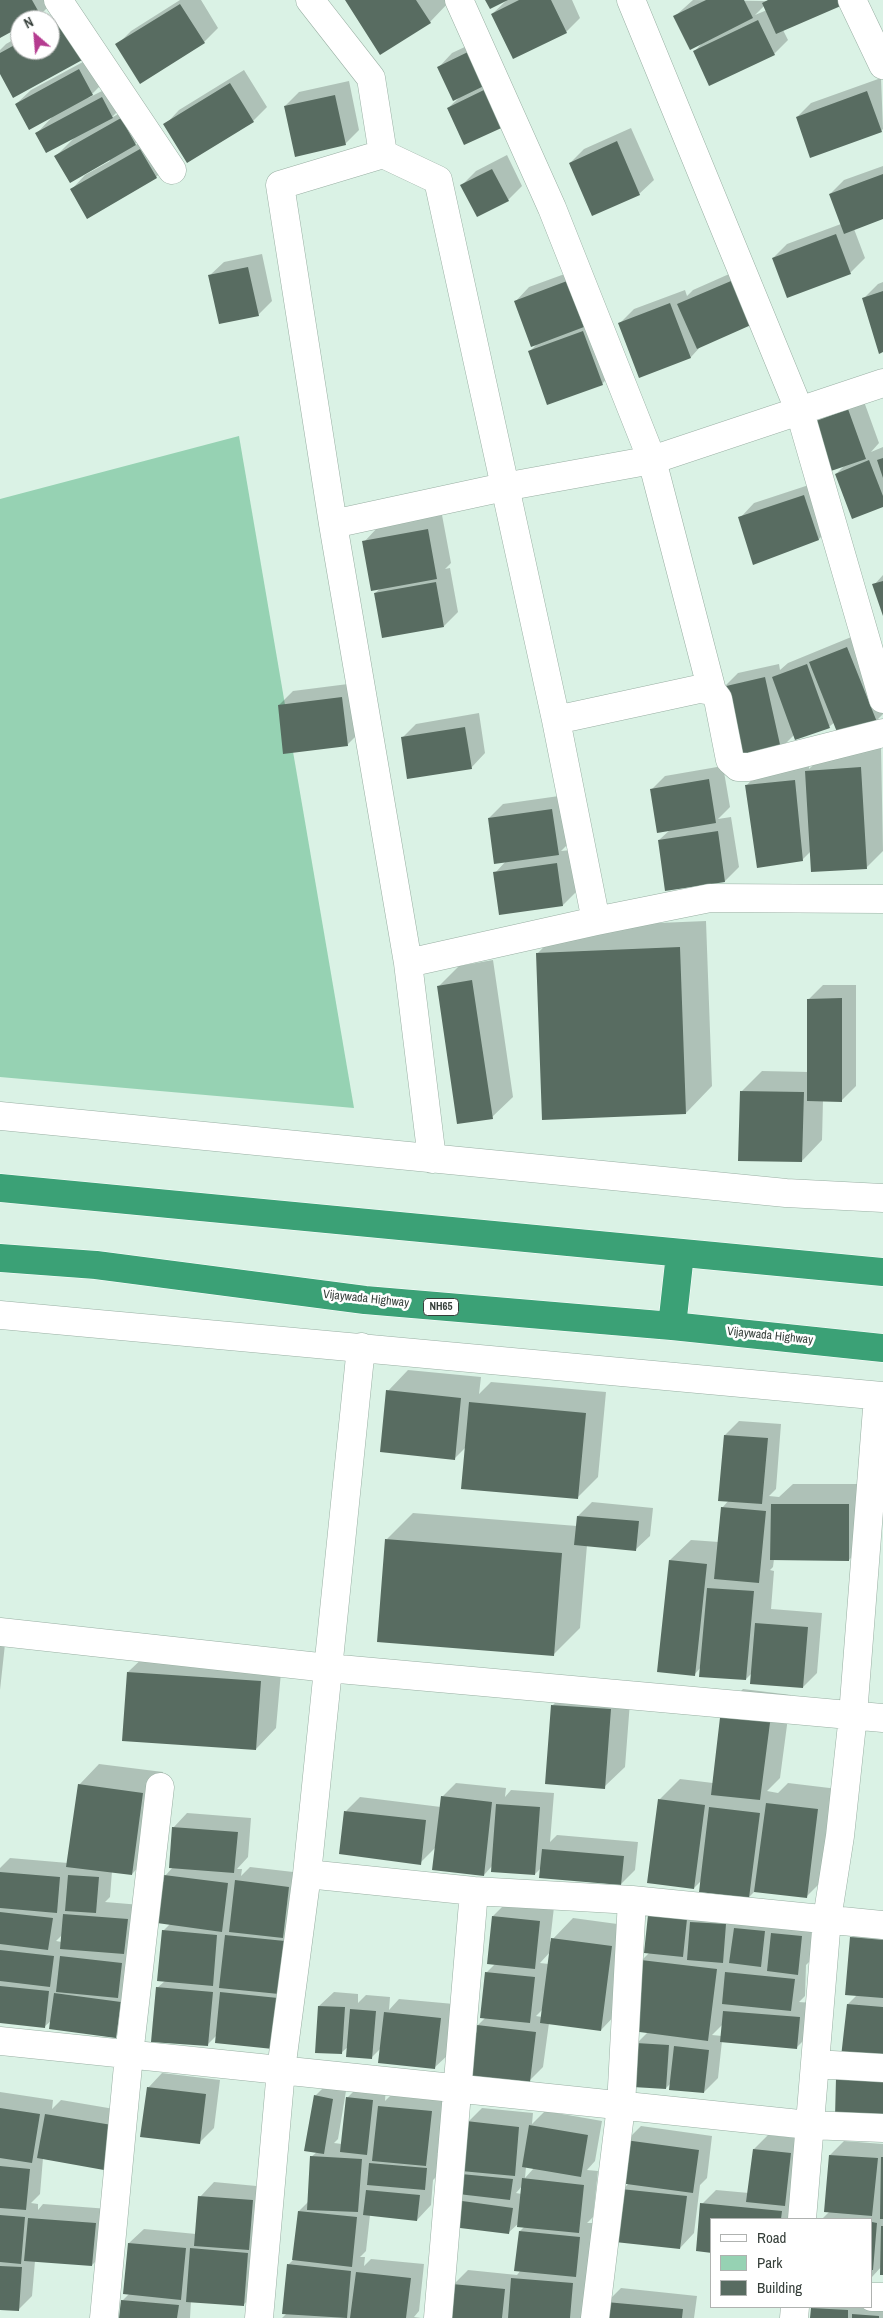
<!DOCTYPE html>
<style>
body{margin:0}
#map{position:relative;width:883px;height:2318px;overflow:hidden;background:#daf2e5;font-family:"Archivo Narrow",sans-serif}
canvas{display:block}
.legend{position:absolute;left:710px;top:2218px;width:162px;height:90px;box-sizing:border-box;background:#fff;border:1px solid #afb2b0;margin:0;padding:6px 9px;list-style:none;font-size:15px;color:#363f3a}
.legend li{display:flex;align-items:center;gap:10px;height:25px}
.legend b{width:25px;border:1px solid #afb2b0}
.north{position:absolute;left:10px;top:10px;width:50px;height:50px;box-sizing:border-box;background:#fff;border:1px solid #afb2b0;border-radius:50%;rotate:333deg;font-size:14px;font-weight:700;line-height:20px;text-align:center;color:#363f3a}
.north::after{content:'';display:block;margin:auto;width:18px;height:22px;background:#b53c90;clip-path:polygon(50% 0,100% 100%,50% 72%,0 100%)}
</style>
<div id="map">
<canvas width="883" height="2318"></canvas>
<ul class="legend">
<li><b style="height:6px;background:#fff"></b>Road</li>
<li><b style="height:14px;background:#96d2b3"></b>Park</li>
<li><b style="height:14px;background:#586c61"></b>Building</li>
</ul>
<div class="north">N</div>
</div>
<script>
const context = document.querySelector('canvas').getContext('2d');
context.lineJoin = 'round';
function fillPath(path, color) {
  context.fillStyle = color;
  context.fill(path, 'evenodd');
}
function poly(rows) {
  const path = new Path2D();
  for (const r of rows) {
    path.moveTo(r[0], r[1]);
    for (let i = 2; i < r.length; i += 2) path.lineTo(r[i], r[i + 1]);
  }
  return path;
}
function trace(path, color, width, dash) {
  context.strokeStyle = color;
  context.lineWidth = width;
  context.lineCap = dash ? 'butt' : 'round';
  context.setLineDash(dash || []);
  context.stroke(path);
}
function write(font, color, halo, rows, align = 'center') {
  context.font = font + ' "Archivo Narrow",sans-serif';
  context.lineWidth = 5;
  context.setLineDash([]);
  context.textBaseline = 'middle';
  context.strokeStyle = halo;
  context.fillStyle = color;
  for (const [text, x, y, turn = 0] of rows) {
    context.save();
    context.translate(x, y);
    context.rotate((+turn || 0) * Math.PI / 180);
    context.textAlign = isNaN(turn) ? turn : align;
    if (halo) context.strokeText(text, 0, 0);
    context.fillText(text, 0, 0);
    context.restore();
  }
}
const green = poly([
 [239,436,354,1108,0,1077,0,499]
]);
const shadow = poly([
 [0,0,53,0,54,1,40,15,31,20,20,20,20,26,0,36],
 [180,0,201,0,218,28,204,42,117,45,131,31],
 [346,0,450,0,450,1,430,22],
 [507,0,572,0,580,18,566,32,492,14],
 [693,0,765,1,846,0,783,30,788,40,774,54,694,52,703,42,674,17],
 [765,5,767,10,755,15],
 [77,6,97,44,0,72,0,50,6,44,20,36,20,50,50,50,50,20],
 [486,37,501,69,465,144,448,108,460,97,438,68,452,53],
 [94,56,107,79,88,98,116,84,126,103,111,118,135,105,150,130,132,147,154,135,170,163,156,177,71,190,85,175,110,161,109,159,56,156,74,138,37,133,54,115,16,104,31,90],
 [244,70,267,107,253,121,165,125,179,110],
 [881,78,883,129,881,131,797,117,811,103],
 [349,81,359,130,345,144,285,106,299,92],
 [631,128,654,180,639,194,570,163,584,149],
 [507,155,522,186,508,200,462,185,476,171],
 [883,166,883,218,854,229,865,258,851,272,788,296,773,258,787,244,841,224,830,194,844,180],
 [262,254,272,301,258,315,209,276,224,262],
 [745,267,764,310,702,345,691,357,640,376,619,324,634,309,685,290,687,296,693,290],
 [581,268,616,369,602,384,529,352,538,343,515,302,529,287],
 [883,282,883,351,864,298,878,284],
 [862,396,879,443,871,452,883,447,883,505,836,474,846,464,812,423,826,409],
 [818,482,833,525,819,539,740,518,754,503],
 [442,515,451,563,445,569,450,568,458,612,444,626,375,593,381,588,364,542,378,527],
 [883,575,883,613,874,585],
 [861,633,883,688,883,714,876,721,835,722,830,726,796,739,795,734,781,748,724,687,738,673,779,664,780,670,788,663],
 [356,683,362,730,347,745,279,705,293,691],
 [479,713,485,753,471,768,402,738,416,724],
 [881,747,883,851,866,868,811,851,802,860,746,786,760,771,809,766,809,769,827,751],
 [723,766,730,807,718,819,731,817,739,867,725,881,666,890,659,840,671,829,651,790,665,776],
 [566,795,572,840,561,851,571,850,577,891,563,905,495,873,506,861,489,818,503,804],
 [706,921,712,1086,686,1113,537,954,563,927],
 [493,960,513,1097,492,1117,438,987,459,966],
 [823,985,856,985,856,1086,842,1100,823,1100,822,1140,802,1161,741,1092,762,1071,809,1072,809,999],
 [408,1370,481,1377,479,1394,491,1382,606,1392,598,1477,577,1498,466,1447,454,1459,388,1391],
 [739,1421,781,1424,776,1489,769,1496,779,1497,793,1484,870,1484,869,1539,849,1560,774,1559,773,1567,770,1570,774,1571,771,1609,822,1613,817,1673,803,1687,752,1673,746,1679,701,1667,694,1675,670,1560,691,1540,719,1542,722,1508,729,1500,725,1435],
 [592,1502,653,1508,650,1536,635,1550,587,1545,580,1628,554,1654,387,1539,413,1513,577,1526,578,1516],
 [0,1634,6,1635,0,1690],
 [149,1652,282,1661,276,1728,256,1749,128,1672],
 [573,1684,631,1689,625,1767,604,1787,553,1705],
 [743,1689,791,1695,780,1778,767,1791,778,1793,788,1783,838,1789,827,1876,806,1897,755,1891,749,1897,702,1880,694,1888,659,1800,680,1779,713,1783,722,1710],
 [99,1764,163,1772,152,1853,132,1874,112,1871,110,1897,105,1902,141,1905,130,2022,116,2036,52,2020,44,2027,0,2022,0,1868,10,1858,68,1863,79,1785],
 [63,1934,62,1942,56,1941],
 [456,1783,506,1788,505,1797,511,1790,554,1793,550,1842,557,1835,638,1842,635,1870,621,1884,542,1867,535,1874,492,1866,484,1875,436,1847,420,1863,346,1811,360,1797,441,1807,442,1797],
 [187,1813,251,1818,248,1857,237,1869,242,1869,241,1876,250,1867,302,1873,287,2033,217,2035,207,2045,157,1988,165,1981,163,1931,170,1924,165,1876,173,1867,173,1828],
 [507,1902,554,1907,550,1942,573,1918,632,1926,621,2009,601,2030,549,2023,543,2067,529,2081,478,2025,485,2018,486,1973,495,1964,493,1916],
 [551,1951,549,1964,540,1963],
 [543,2009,542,2017,536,2016],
 [739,1911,738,1925,749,1914,779,1917,778,1929,787,1919,816,1922,812,1959,806,1965,805,1996,799,2002,813,2003,810,2034,796,2048,722,2041,718,2078,704,2092,672,2082,666,2088,637,2043,648,2032,642,1960,650,1952,649,1916],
 [723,2024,722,2036,712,2035],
 [872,1917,883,1918,883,2060,848,2004,857,1995,851,1938],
 [334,1992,358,1994,358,2003,366,1995,390,1997,389,2010,399,1999,454,2004,449,2054,434,2068,381,2048,371,2058,349,2046,341,2053,319,2006],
 [162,2073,220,2080,214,2128,200,2142,148,2088],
 [329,2082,347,2085,338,2139,334,2143,342,2144,347,2098,361,2084,386,2086,385,2101,393,2093,446,2097,440,2151,437,2154,440,2155,438,2175,433,2180,431,2205,417,2220,370,2215,366,2251,360,2257,365,2257,364,2266,371,2259,424,2264,419,2311,414,2317,421,2318,282,2318,287,2313,288,2265,294,2259,299,2211,308,2202,311,2157,317,2152,315,2096],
 [0,2092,53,2100,52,2109,61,2100,126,2111,118,2154,103,2168,43,2158,40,2194,31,2203,38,2204,38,2210,43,2204,109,2209,106,2251,92,2265,35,2261,32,2296,18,2310,0,2308],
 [482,2108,533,2113,532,2124,545,2111,602,2121,595,2161,587,2170,598,2171,593,2217,587,2223,594,2223,588,2318,451,2318,454,2284,468,2270,517,2275,521,2270,520,2231,525,2226,519,2223,508,2233,457,2201,464,2194,462,2174,466,2170,468,2122],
 [526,2167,534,2168,525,2178],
 [523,2185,522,2194,516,2193],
 [641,2126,712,2136,707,2178,700,2185,694,2233,680,2248,622,2190,629,2183,627,2140],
 [768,2135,805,2139,793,2219,712,2219,702,2204,716,2190,749,2193,754,2149],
 [844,2141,883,2144,883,2273,881,2267,872,2277,872,2219,822,2219,830,2211,830,2155],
 [214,2182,267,2187,258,2291,243,2305,191,2301,190,2318,121,2318,122,2301,129,2294,129,2243,144,2229,196,2234,200,2197],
 [621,2288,697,2296,694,2318,605,2318,607,2302],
 [883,2301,883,2318,812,2318,814,2307,872,2307]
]);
const building = poly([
 [0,0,32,0,41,16,34,20,20,20,20,27,0,38],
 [345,0,416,0,431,23,380,55],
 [485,0,508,0,490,9],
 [519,0,551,0,567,33,513,59,491,14],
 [706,0,744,0,753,18,690,50,673,16],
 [768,0,841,0,843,5,776,34,762,3],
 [180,4,205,43,140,84,115,44],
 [62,19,84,59,13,98,0,74,0,53,20,42,20,50,50,50,50,25],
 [758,20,775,55,709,86,693,51],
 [472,50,488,84,453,101,437,67],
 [79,69,93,95,29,130,15,104],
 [230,83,254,122,187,163,163,124],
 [490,87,508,125,464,145,447,108],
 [867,91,882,132,810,158,796,117],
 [335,95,346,145,295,157,284,106],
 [102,97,113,118,46,153,35,133],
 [121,118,136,145,70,183,54,156],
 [617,141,640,195,592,216,569,163],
 [140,149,157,178,87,219,70,189],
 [492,169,509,201,477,217,460,185],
 [883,174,883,219,844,234,829,194],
 [836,234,851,274,787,298,772,258],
 [248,267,259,316,219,324,208,275],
 [567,281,584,327,531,347,514,301],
 [731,281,751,325,697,349,677,304],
 [883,291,883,352,879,354,862,298],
 [670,303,691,358,639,378,618,323],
 [583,331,603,385,547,405,528,351],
 [848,409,866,459,828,472,811,423],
 [883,458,883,478,877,460],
 [869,460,883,496,883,507,852,519,835,474],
 [804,495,819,540,753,565,738,517],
 [428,529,437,579,371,591,362,541],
 [883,581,883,616,872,584],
 [436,582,444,627,382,638,374,593],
 [847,647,877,722,839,737,809,662],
 [807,664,830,728,795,740,772,677],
 [765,677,781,749,739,759,722,687],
 [342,697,348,746,283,754,278,705],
 [465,727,472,769,407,779,401,737],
 [861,767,867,869,811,872,805,771],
 [709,779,716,823,657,833,650,789],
 [795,780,803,861,757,868,745,785],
 [552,809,559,855,494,864,488,818],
 [718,831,725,882,665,891,658,840],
 [557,863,563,906,499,915,493,872],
 [680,947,686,1114,542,1120,536,953],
 [472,980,493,1119,457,1124,437,986],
 [842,998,842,1102,807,1101,807,999],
 [740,1091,804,1092,802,1162,738,1161],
 [386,1390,461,1398,455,1460,380,1452],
 [469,1402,586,1413,578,1499,461,1489],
 [724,1435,768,1438,762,1504,718,1501],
 [771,1504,849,1504,849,1561,770,1560],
 [721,1507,766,1511,759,1583,714,1579],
 [577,1516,639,1521,636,1551,574,1545],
 [385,1539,562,1553,554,1656,377,1642],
 [669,1560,707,1564,695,1676,657,1672],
 [707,1588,754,1591,746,1680,699,1677],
 [755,1623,808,1627,803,1688,750,1684],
 [127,1672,261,1681,256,1750,122,1741],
 [551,1705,611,1709,605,1789,545,1784],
 [721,1709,771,1715,760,1800,711,1795],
 [78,1784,143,1793,132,1875,66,1867],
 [441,1796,492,1802,484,1876,432,1870],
 [658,1799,705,1805,694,1889,647,1883],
 [766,1803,818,1809,807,1898,754,1892],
 [496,1804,540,1807,535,1875,491,1872],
 [709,1807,760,1813,749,1898,699,1892],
 [344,1811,426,1820,421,1865,339,1854],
 [172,1827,238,1832,234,1873,169,1868],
 [542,1849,624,1856,621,1885,539,1878],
 [0,1872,60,1877,57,1913,0,1908],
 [68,1875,99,1877,96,1913,65,1911],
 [164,1875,228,1883,222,1932,157,1923],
 [235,1880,289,1887,283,1938,229,1932],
 [0,1912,53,1918,48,1950,0,1944],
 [63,1914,128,1919,124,1954,60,1949],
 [648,1915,687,1919,683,1957,644,1953],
 [492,1916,540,1921,535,1969,487,1964],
 [690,1922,726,1924,723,1963,687,1960],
 [734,1928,765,1931,761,1967,729,1963],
 [162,1930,217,1935,213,1986,157,1981],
 [771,1933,802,1936,798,1975,767,1971],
 [225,1935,285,1941,279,1994,219,1988],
 [850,1937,883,1940,883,1998,845,1995],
 [551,1938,612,1946,601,2031,540,2023],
 [0,1950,54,1956,50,1987,0,1981],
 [60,1956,122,1963,118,1998,56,1992],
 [641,1960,717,1969,708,2041,632,2031],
 [485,1972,535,1977,530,2023,480,2018],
 [725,1972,795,1979,791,2011,722,2004],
 [0,1986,49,1991,45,2028,0,2023],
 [156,1987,213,1992,208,2046,151,2042],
 [220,1992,278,1998,273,2049,215,2043],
 [54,1993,121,2002,116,2038,49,2029],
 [847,2004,883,2007,883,2061,841,2057],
 [318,2006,345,2007,342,2054,315,2053],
 [350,2009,376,2011,372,2059,346,2057],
 [723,2011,800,2017,797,2049,720,2042],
 [384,2012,441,2018,435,2069,378,2063],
 [477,2025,536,2032,530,2082,471,2076],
 [636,2043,669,2045,666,2089,633,2087],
 [674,2046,709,2050,704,2093,669,2090],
 [836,2078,883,2079,883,2118,835,2117],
 [147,2087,206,2094,200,2144,140,2137],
 [314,2095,333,2099,324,2154,304,2151],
 [346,2097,373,2100,367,2155,340,2152],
 [378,2106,432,2111,426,2166,372,2161],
 [0,2108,40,2114,32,2163,0,2158],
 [45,2114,112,2125,104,2170,37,2158],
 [466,2121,519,2127,515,2176,461,2171],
 [529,2125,588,2135,581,2177,522,2167],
 [625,2140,699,2150,693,2193,619,2183],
 [753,2149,791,2153,785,2206,746,2202],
 [829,2155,878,2158,872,2216,824,2212],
 [310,2156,362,2159,358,2212,307,2210],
 [881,2157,883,2157,883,2219,880,2219],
 [369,2163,427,2168,425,2190,367,2185],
 [0,2166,30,2169,26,2210,0,2208],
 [461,2174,513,2179,510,2200,458,2194],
 [522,2178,584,2185,579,2233,517,2227],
 [621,2189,687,2196,680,2249,615,2242],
 [366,2190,420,2195,417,2221,363,2215],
 [198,2196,253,2200,249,2250,194,2246],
 [455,2200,513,2208,509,2234,452,2227],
 [700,2203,782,2211,781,2219,712,2219,712,2253,696,2251],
 [298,2211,357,2217,352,2267,292,2260],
 [0,2215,25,2217,21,2264,0,2262],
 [28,2218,96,2223,92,2266,24,2261],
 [872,2222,877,2223,873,2270,872,2270],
 [881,2226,883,2226,883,2275,880,2275],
 [519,2231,580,2237,576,2277,514,2271],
 [128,2243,186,2248,181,2300,123,2294],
 [190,2248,248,2253,244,2306,186,2302],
 [287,2264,351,2271,347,2318,282,2314],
 [0,2266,22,2267,19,2311,0,2310],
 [356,2272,411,2278,406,2318,350,2318],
 [511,2278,573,2283,570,2318,508,2318],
 [452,2284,505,2289,502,2318,450,2318],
 [121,2300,179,2305,177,2318,119,2318],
 [606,2302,683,2309,682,2318,604,2318],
 [811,2308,848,2310,848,2318,810,2318],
 [852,2314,879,2316,879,2318,852,2318]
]);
const minor = poly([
 [58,0,172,170],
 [310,0,371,78,383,154],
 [459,0,552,208,652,460,712,691],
 [631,0,800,412,883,699],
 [852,0,883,65],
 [333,524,504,487,652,460,883,383],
 [556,720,699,689,712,691,718,699,730,760,738,767,749,767,883,733],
 [408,963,596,921,710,898,883,899],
 [0,1116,786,1193,883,1198],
 [432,1159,408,963,333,524,280,185,383,154,438,180,556,720,596,921],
 [0,1315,883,1396],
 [0,1632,328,1668,883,1718],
 [307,1874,474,1891,632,1900,883,1925],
 [0,2041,809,2125,883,2128],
 [815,2064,883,2068],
 [802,2219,827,1919,840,1836,853,1715,878,1396],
 [872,2297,883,2297],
 [104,2318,129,2055,160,1787],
 [259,2318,281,2070,307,1874,361,1347],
 [438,2318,474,1891],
 [595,2318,621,2106,632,1900],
 [794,2318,795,2307]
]);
const highway = poly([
 [0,1188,883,1272],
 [0,1258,96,1265,365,1300,672,1326,883,1348],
 [672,1326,680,1254]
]);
const shields = [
 [441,1307,35]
];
const shieldNames = [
 ["NH65",441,1307]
];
const streetNames = [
 ["Vijaywada Highway",366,1299,6],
 ["Vijaywada Highway",770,1336,6]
];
fillPath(green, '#96d2b3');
fillPath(shadow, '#0003');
fillPath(building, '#586c61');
trace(minor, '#99afa3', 29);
trace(highway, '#fff', 29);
trace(minor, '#fff', 28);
trace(highway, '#3ba176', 28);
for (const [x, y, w] of shields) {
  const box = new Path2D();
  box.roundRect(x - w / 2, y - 8.5, w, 17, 4);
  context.fillStyle = '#fff';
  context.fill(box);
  trace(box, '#363f3a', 1);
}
write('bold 11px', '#363f3a', null, shieldNames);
write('12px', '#363f3a', '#fff', streetNames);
</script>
